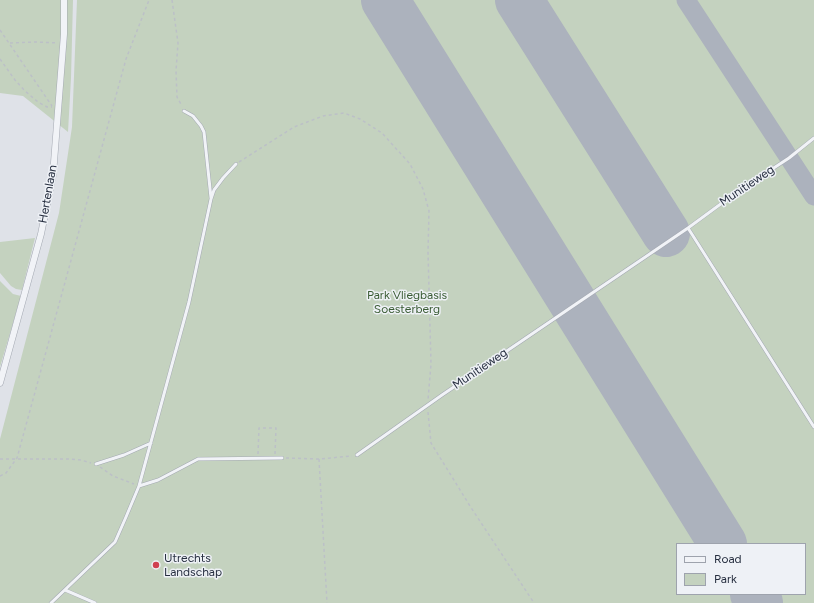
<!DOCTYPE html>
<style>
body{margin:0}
#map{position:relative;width:814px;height:603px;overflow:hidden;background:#dfe2e8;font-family:Figtree,sans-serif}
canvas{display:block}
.legend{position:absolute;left:676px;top:543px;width:130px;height:52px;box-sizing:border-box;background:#eef1f6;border:1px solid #9ea3ad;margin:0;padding:5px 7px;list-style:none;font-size:12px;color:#272f40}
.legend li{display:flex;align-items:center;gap:8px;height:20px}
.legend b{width:20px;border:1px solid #9ea3ad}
</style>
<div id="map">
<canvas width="814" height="603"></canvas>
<ul class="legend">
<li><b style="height:5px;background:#f1f3f7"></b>Road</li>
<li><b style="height:11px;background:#c4d2bf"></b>Park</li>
</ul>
</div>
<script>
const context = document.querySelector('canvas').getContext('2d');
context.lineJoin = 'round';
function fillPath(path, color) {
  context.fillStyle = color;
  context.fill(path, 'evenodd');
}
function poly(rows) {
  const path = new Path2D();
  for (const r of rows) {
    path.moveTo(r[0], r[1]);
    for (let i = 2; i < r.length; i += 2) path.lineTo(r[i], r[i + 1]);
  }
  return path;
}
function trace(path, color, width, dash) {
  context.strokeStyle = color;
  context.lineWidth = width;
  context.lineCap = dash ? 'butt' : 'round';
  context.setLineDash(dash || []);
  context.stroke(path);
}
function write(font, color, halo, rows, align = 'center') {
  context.font = font + ' Figtree,sans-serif';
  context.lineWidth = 3;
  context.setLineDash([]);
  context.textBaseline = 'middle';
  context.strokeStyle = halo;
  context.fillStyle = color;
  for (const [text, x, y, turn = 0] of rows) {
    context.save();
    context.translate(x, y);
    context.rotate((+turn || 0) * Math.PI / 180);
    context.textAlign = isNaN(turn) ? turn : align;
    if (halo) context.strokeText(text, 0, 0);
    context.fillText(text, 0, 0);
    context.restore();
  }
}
const green = poly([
 [0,0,73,0,71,78,68,132,23,96,0,93],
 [77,0,814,0,814,603,0,603,0,439,59,213,72,127],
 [677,544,805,544,805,594,677,594],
 [35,238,22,290,16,289,11,286,0,273,0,242],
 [0,281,13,294,21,296,0,367]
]);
const taxiway = poly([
 [686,0,814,196]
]);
const runway = poly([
 [385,0,723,544],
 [519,0,666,233],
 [754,594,759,603]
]);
const path = poly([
 [172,0,178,43,176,71,177,97,182,106],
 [0,30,52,106],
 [10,43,34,42,58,43],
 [0,59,15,80,25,91,38,102,47,107,52,107],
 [239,162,294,127,323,116,344,113,360,119,382,133,410,164,423,189,429,211,428,252,431,364,428,400],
 [428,412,431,443,470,506,534,603],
 [258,454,259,428,276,428,275,454],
 [286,458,319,459,352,456],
 [0,459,68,459,81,460,91,463],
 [319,459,327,603],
 [100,467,113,476,134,484],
 [0,476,6,473,17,458,126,59,149,0]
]);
const lane = poly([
 [184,111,193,116,201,126,204,132,211,198],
 [688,228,814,427],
 [357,455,442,395,688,228,737,192,789,158,814,138],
 [96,464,124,455,151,443],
 [139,486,158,480,198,459,282,458],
 [65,590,95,603],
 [51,603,115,542,126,517,139,486,189,302,211,199,214,190,223,178,236,164]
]);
const street = poly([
 [0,383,41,234,53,175,64,34,64,0]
]);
const markers = [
 [156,565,4,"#d04051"]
];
const streetNames = [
 ["Munitieweg",747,186,-34],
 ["Hertenlaan",48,194,-80],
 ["Munitieweg",480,369,-34]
];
const parkNames = [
 ["Park Vliegbasis",407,295],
 ["Soesterberg",407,309]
];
const poiNames = [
 ["Utrechts",164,558],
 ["Landschap",164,572]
];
fillPath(green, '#c4d2bf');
trace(taxiway, '#acb2bd', 19);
trace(runway, '#acb2bd', 48);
trace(lane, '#a4a9b2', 4);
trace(street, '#a4a9b2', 7);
trace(path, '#bcc0c7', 1.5, [3, 3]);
trace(lane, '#f1f3f7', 3);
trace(street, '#f1f3f7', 6);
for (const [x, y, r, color] of markers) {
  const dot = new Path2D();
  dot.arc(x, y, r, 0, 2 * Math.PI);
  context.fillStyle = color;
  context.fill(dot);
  trace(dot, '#eef1f6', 1.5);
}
write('12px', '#272f40', '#eef1f6', streetNames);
write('12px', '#3a5c34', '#eef1f6', parkNames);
write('12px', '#272f40', '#eef1f6', poiNames, 'left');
</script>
